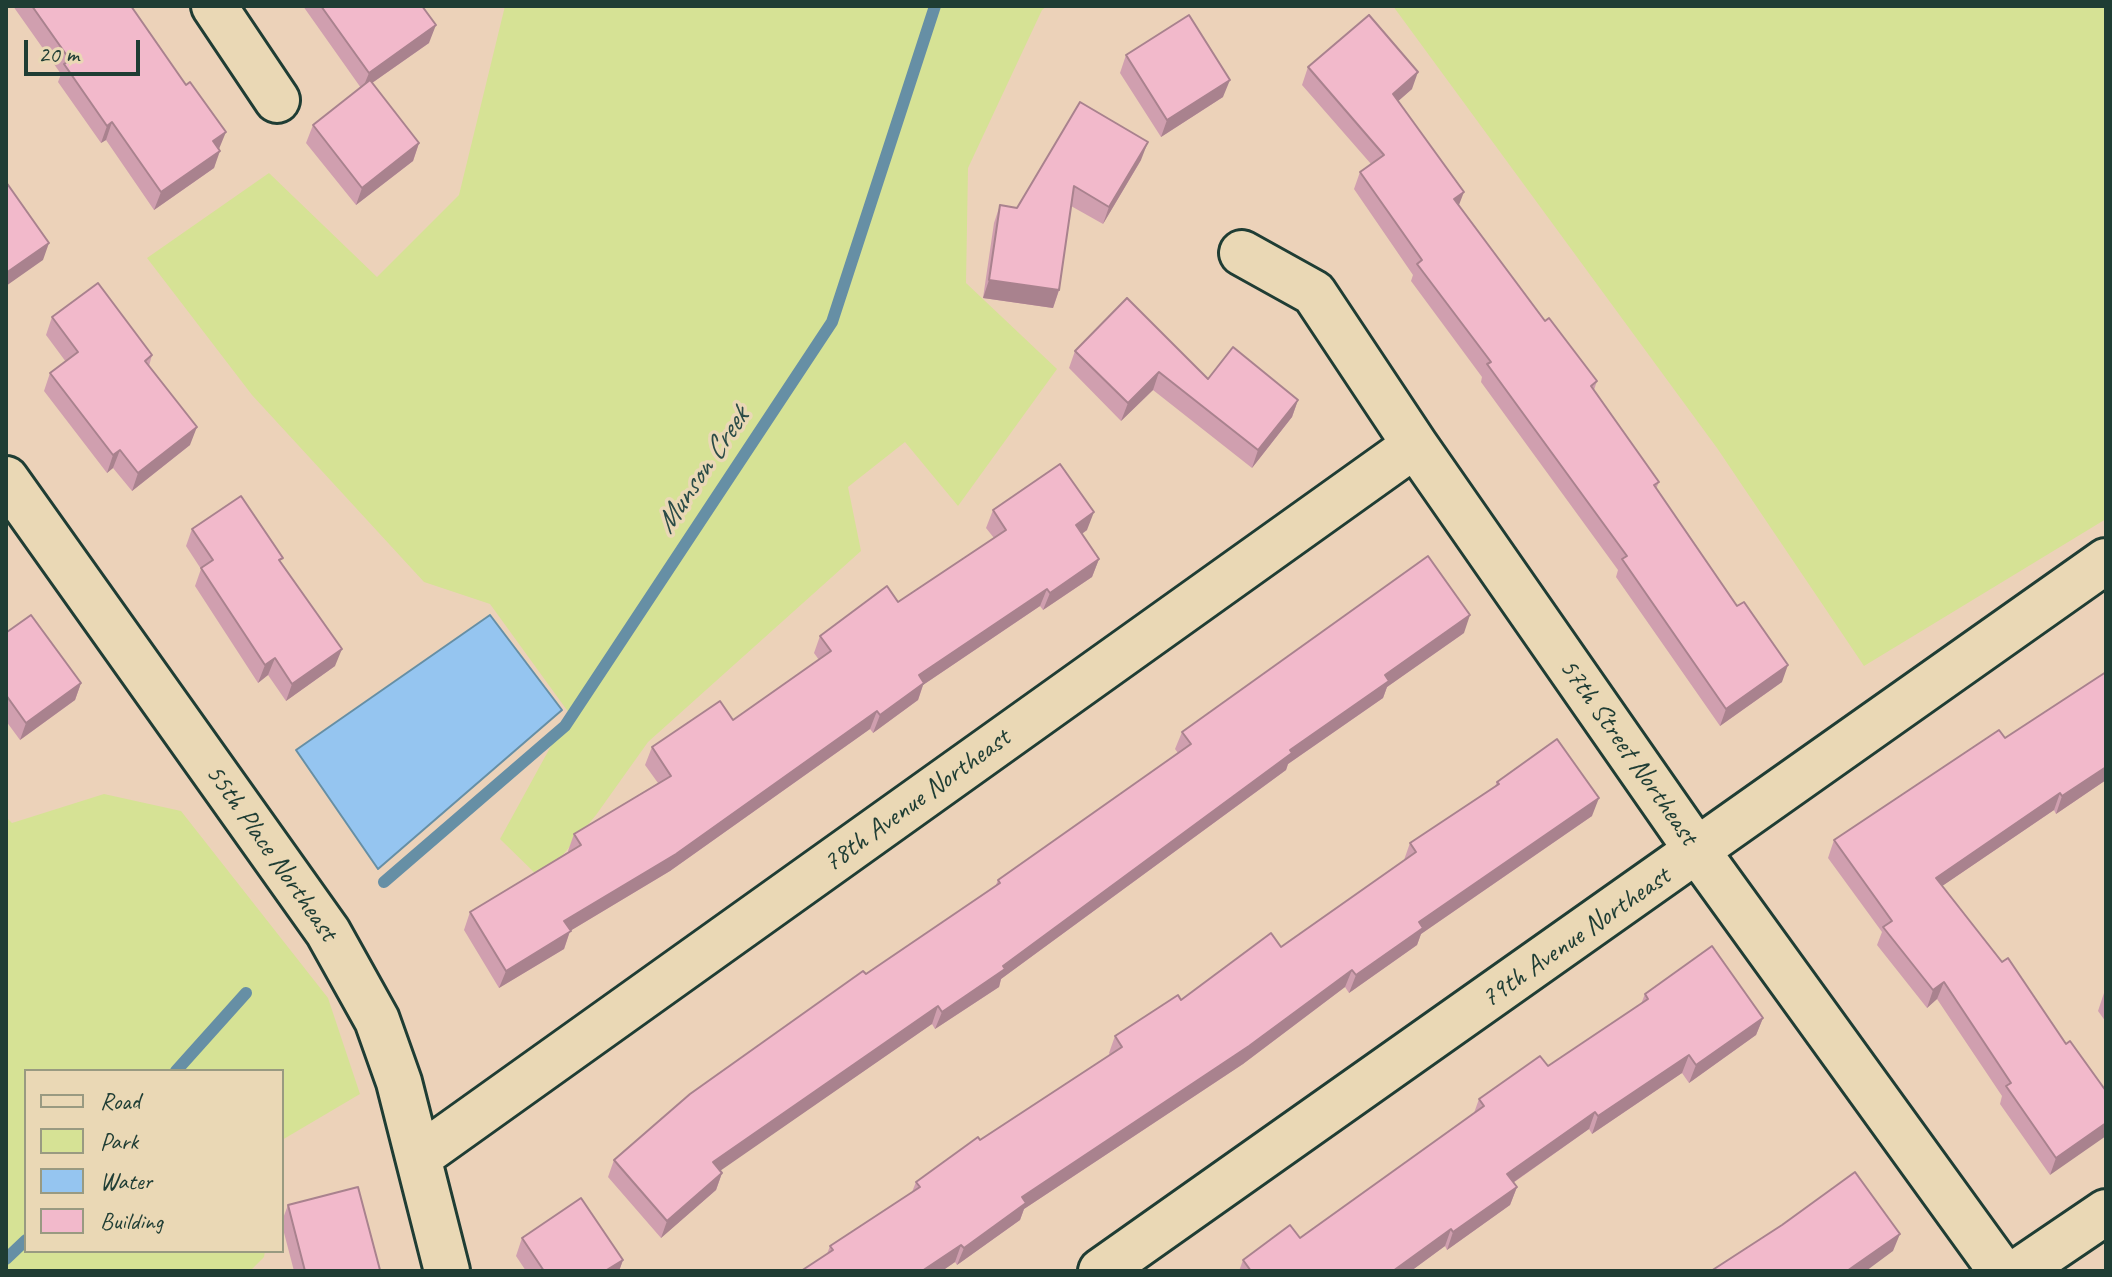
<!DOCTYPE html>
<style>
body{margin:0}
#map{position:relative;width:2112px;height:1277px;overflow:hidden;background:#ecd2b9;font-family:Caveat,sans-serif}
canvas{display:block}
.frame{position:absolute;inset:0;border:8px solid #1f3d34;pointer-events:none}
.legend{position:absolute;left:24px;top:1069px;width:260px;height:184px;box-sizing:border-box;background:#ead8b5;border:2px solid #999a81;margin:0;padding:10px 14px;list-style:none;font-size:24px;color:#1f3d34}
.legend li{display:flex;align-items:center;gap:16px;height:40px}
.legend b{width:40px;border:2px solid #999a81}
.scale{position:absolute;left:24px;top:40px;width:116px;height:36px;box-sizing:border-box;border:4px solid #1f3d34;border-top:0;padding-left:10px;font-size:24px;line-height:28px;white-space:nowrap;color:#1f3d34;-webkit-text-stroke:6px #ead8b5;paint-order:stroke}
</style>
<div id="map">
<canvas width="2112" height="1277"></canvas>
<div class="frame"></div>
<ul class="legend">
<li><b style="height:10px;background:#ead8b5"></b>Road</li>
<li><b style="height:22px;background:#d6e295"></b>Park</li>
<li><b style="height:22px;background:#95c5f0"></b>Water</li>
<li><b style="height:22px;background:#f2b9cb"></b>Building</li>
</ul>
<div class="scale">20 m</div>
</div>
<script>
const context = document.querySelector('canvas').getContext('2d');
context.lineJoin = 'round';
function fillPath(path, color) {
  context.fillStyle = color;
  context.fill(path, 'evenodd');
}
function poly(rows) {
  const path = new Path2D();
  for (const r of rows) {
    path.moveTo(r[0], r[1]);
    for (let i = 2; i < r.length; i += 2) path.lineTo(r[i], r[i + 1]);
  }
  return path;
}
function trace(path, color, width, dash) {
  context.strokeStyle = color;
  context.lineWidth = width;
  context.lineCap = dash ? 'butt' : 'round';
  context.setLineDash(dash || []);
  context.stroke(path);
}
function write(font, color, halo, rows, align = 'center') {
  context.font = font + ' Caveat,sans-serif';
  context.lineWidth = 7;
  context.setLineDash([]);
  context.textBaseline = 'middle';
  context.strokeStyle = halo;
  context.fillStyle = color;
  for (const [text, x, y, turn = 0] of rows) {
    context.save();
    context.translate(x, y);
    context.rotate((+turn || 0) * Math.PI / 180);
    context.textAlign = isNaN(turn) ? turn : align;
    if (halo) context.strokeText(text, 0, 0);
    context.fillText(text, 0, 0);
    context.restore();
  }
}
const green = poly([
 [505,6,1047,6,1042,10,968,168,966,283,1057,369,958,506,905,442,848,487,861,551,648,742,596,815,542,880,500,839,569,713,490,604,424,582,252,395,147,258,269,173,377,277,459,195],
 [1393,6,2106,6,2106,519,1864,666,1717,448],
 [104,794,181,811,328,998,360,1094,282,1140,282,1071,26,1071,26,1251,265,1251,264,1257,250,1271,6,1271,6,817,12,823]
]);
const water = poly([
 [490,615,562,710,378,869,296,750,490,615]
]);
const stream = poly([
 [384,882,565,726,832,322,935,6],
 [176,1071,246,993],
 [6,1259,26,1240]
]);
const street = poly([
 [214,6,277,100],
 [1242,253,1314,293,1415,445,1698,852,2001,1271],
 [6,479,328,932,377,1020,399,1082,447,1271],
 [420,1156,1415,445],
 [1101,1271,2106,561],
 [2019,1271,2106,1212]
]);
const wall = poly([
 [13,6,131,6,219,149,214,168,154,210,106,140,101,143,58,82,61,74],
 [303,6,422,6,429,43,372,83,419,143,413,161,356,205,306,143,313,125,361,88],
 [1126,55,1223,97,1161,137,1120,73],
 [1308,67,1412,89,1398,101,1459,206,1545,321,1597,381,1594,390,1659,482,1656,489,1782,682,1720,726,1616,577,1618,570,1481,382,1482,377,1411,281,1413,275,1354,189,1360,172,1371,164,1302,85],
 [1141,160,1103,224,1071,206,1059,290,1053,308,983,298,994,223,1000,205,1017,208],
 [52,317,152,355,149,366,190,445,132,491,113,468,107,473,44,391,50,373,66,362,46,335],
 [1075,351,1208,379,1298,400,1292,417,1252,468,1153,390,1121,421,1069,368],
 [993,510,1087,530,1082,534,1099,559,1092,577,1043,610,1040,606,923,685,918,700,873,733,870,729,670,871,570,931,564,949,499,988,464,930,470,912,568,852,568,851,574,834,658,783,645,765,652,747,733,720,819,660,814,653,820,636,898,602,994,538,986,528],
 [192,529,281,563,335,666,286,701,268,675,258,683,195,586,201,569,186,546],
 [6,630,81,683,75,700,20,740,6,721],
 [1464,633,1387,687,1383,698,1288,764,1286,770,1001,979,999,987,935,1029,932,1024,720,1170,722,1173,716,1190,661,1238,608,1177,614,1160,866,974,995,887,998,880,1178,753,1175,749,1182,732],
 [2005,738,2106,780,2056,814,2054,810,1942,886,2066,1044,2106,1091,2050,1175,2000,1104,2002,1096,1937,999,1927,1008,1877,945,1882,932,1828,858,1834,840],
 [1497,782,1592,816,1421,934,1417,945,1349,993,1345,987,1243,1064,1024,1209,1020,1220,957,1265,955,1262,942,1271,801,1271,827,1254,830,1246,912,1192,916,1182,1110,1055,1109,1053,1115,1036,1281,947,1404,860,1410,843,1495,786],
 [2106,992,2106,1022,2098,1011,2104,993],
 [1645,994,1763,1018,1756,1035,1689,1083,1682,1073,1592,1134,1589,1129,1513,1183,1517,1187,1510,1205,1447,1250,1445,1246,1411,1271,1239,1271,1243,1260,1300,1238,1474,1113,1479,1099,1548,1066,1641,1004],
 [288,1205,380,1270,379,1271,294,1271,282,1225,282,1221],
 [522,1238,623,1260,619,1271,526,1271,516,1256]
]);
const shadedWall = poly([
 [436,25,429,43,362,90,369,73],
 [1418,72,1412,89,1387,111,1393,94],
 [1230,80,1223,97,1161,137,1167,120],
 [112,122,106,140,101,143,107,126],
 [226,132,219,149,213,141],
 [1148,142,1141,160,1103,224,1109,207],
 [419,143,413,161,356,205,362,188],
 [220,151,214,168,154,210,161,192],
 [1464,192,1457,210,1454,199],
 [49,243,43,260,6,286,6,273],
 [989,280,1059,290,1053,308,983,298],
 [1159,372,1153,390,1121,421,1128,403],
 [1298,400,1292,417,1252,468,1258,450],
 [197,427,190,445,132,491,138,473],
 [120,450,113,468,107,473,113,455],
 [1094,512,1087,530,1070,542,1076,525],
 [1099,559,1092,577,1043,610,1050,593],
 [1047,589,1040,606,923,685,918,700,873,733,880,715,919,675],
 [1470,615,1464,633,1387,687,1383,698,1288,764,1286,770,1001,979,999,987,935,1029,942,1012,1385,675],
 [342,649,335,666,286,701,292,684],
 [275,658,268,675,258,683,265,665],
 [1788,665,1782,682,1720,726,1726,709],
 [81,683,75,700,20,740,26,723],
 [877,711,870,729,670,871,570,931,564,949,499,988,506,971,564,921],
 [2106,767,2106,780,2056,814,2062,796],
 [2060,793,2054,810,1929,895,1936,878],
 [1599,798,1592,816,1421,934,1417,945,1349,993,1356,975,1419,922],
 [1352,970,1345,987,1243,1064,1024,1209,1020,1220,957,1265,964,1248,1022,1197],
 [1944,982,1937,999,1927,1008,1933,990],
 [938,1006,932,1024,707,1180,713,1162],
 [1763,1018,1756,1035,1689,1083,1696,1065],
 [1689,1055,1682,1073,1592,1134,1598,1116],
 [1595,1112,1589,1129,1501,1191,1507,1174],
 [2106,1123,2106,1136,2050,1175,2056,1158],
 [722,1173,716,1190,661,1238,667,1221],
 [1517,1187,1510,1205,1447,1250,1453,1232],
 [1451,1229,1445,1246,1411,1271,1393,1271],
 [1900,1234,1893,1251,1866,1271,1847,1271],
 [961,1245,955,1262,942,1271,922,1271],
 [623,1260,619,1271,605,1271]
]);
const building = poly([
 [32,6,131,6,186,85,190,82,226,132,213,141,220,151,161,192,112,122,107,126,64,64,70,60,32,6],
 [321,6,422,6,436,25,369,73,321,6],
 [1189,15,1230,80,1167,120,1126,55,1189,15],
 [1369,15,1418,72,1393,94,1464,192,1454,199,1545,321,1549,318,1597,381,1591,386,1659,482,1654,485,1737,606,1744,602,1788,665,1726,709,1622,559,1627,556,1487,364,1491,362,1417,264,1422,260,1360,172,1384,155,1308,67,1369,15],
 [370,80,419,143,362,188,313,125,370,80],
 [1080,102,1148,142,1109,207,1074,186,1059,290,989,280,1000,205,1017,208,1080,102],
 [6,182,49,243,6,273,6,182],
 [98,283,152,355,145,361,197,427,138,473,120,450,113,455,50,373,78,352,52,317,98,283],
 [1127,298,1208,379,1233,347,1298,400,1258,450,1159,372,1128,403,1075,351,1127,298],
 [1060,464,1094,512,1076,525,1099,559,1050,593,1047,589,919,675,924,683,880,715,877,711,676,854,564,921,571,931,506,971,470,912,581,845,574,834,671,776,652,747,720,701,733,720,831,651,820,636,887,586,898,602,1006,530,993,510,1060,464],
 [241,496,283,558,279,560,342,649,292,684,275,658,265,665,201,568,213,560,192,529,241,496],
 [1428,556,1470,615,1385,675,1389,681,1290,750,1292,753,1003,966,1005,969,942,1012,938,1006,713,1162,722,1173,667,1221,614,1160,690,1094,863,971,866,974,1000,883,998,880,1191,744,1182,732,1428,556],
 [31,615,81,683,26,723,6,695,6,630,7,632,31,615],
 [2106,672,2106,767,2062,796,2060,793,1936,878,2002,962,2008,958,2066,1044,2070,1041,2106,1091,2106,1123,2056,1158,2006,1086,2011,1083,1944,982,1933,990,1883,927,1892,921,1834,840,1999,730,2005,738,2106,672],
 [1557,739,1599,798,1419,922,1423,928,1356,975,1352,970,1249,1046,1022,1197,1026,1203,964,1248,961,1245,922,1271,801,1271,833,1250,830,1246,920,1187,916,1182,978,1137,980,1140,1122,1047,1115,1036,1178,995,1181,1000,1271,933,1281,947,1416,852,1410,843,1499,784,1497,782,1557,739],
 [1712,946,1763,1018,1696,1065,1689,1055,1598,1116,1595,1112,1507,1174,1517,1187,1453,1232,1451,1229,1393,1271,1251,1271,1243,1260,1290,1225,1300,1238,1484,1106,1479,1099,1540,1056,1548,1066,1648,999,1645,994,1712,946],
 [1855,1172,1900,1234,1847,1271,1711,1271,1782,1225,1855,1172],
 [358,1187,380,1270,305,1271,288,1205,358,1187],
 [581,1198,623,1260,605,1271,544,1271,522,1238,581,1198]
]);
const streetNames = [
 ["57th Street Northeast",1628,752,55],
 ["78th Avenue Northeast",917,801,-36],
 ["55th Place Northeast",271,853,55],
 ["79th Avenue Northeast",1576,938,-35]
];
const waterNames = [
 ["Munson Creek",703,471,-56]
];
fillPath(green, '#d6e295');
fillPath(water, '#95c5f0');
trace(water, '#668fa5', 2);
trace(stream, '#668fa5', 12);
trace(street, '#1f3d34', 50);
trace(street, '#ead8b5', 44);
fillPath(wall, '#d09faf');
fillPath(shadedWall, '#a9828e');
fillPath(building, '#f2b9cb');
trace(building, '#a9828e', 2);
write('28px', '#1f3d34', '#ead8b5', streetNames);
write('italic 30px', '#2b4b47', '#ead8b5', waterNames);
</script>
